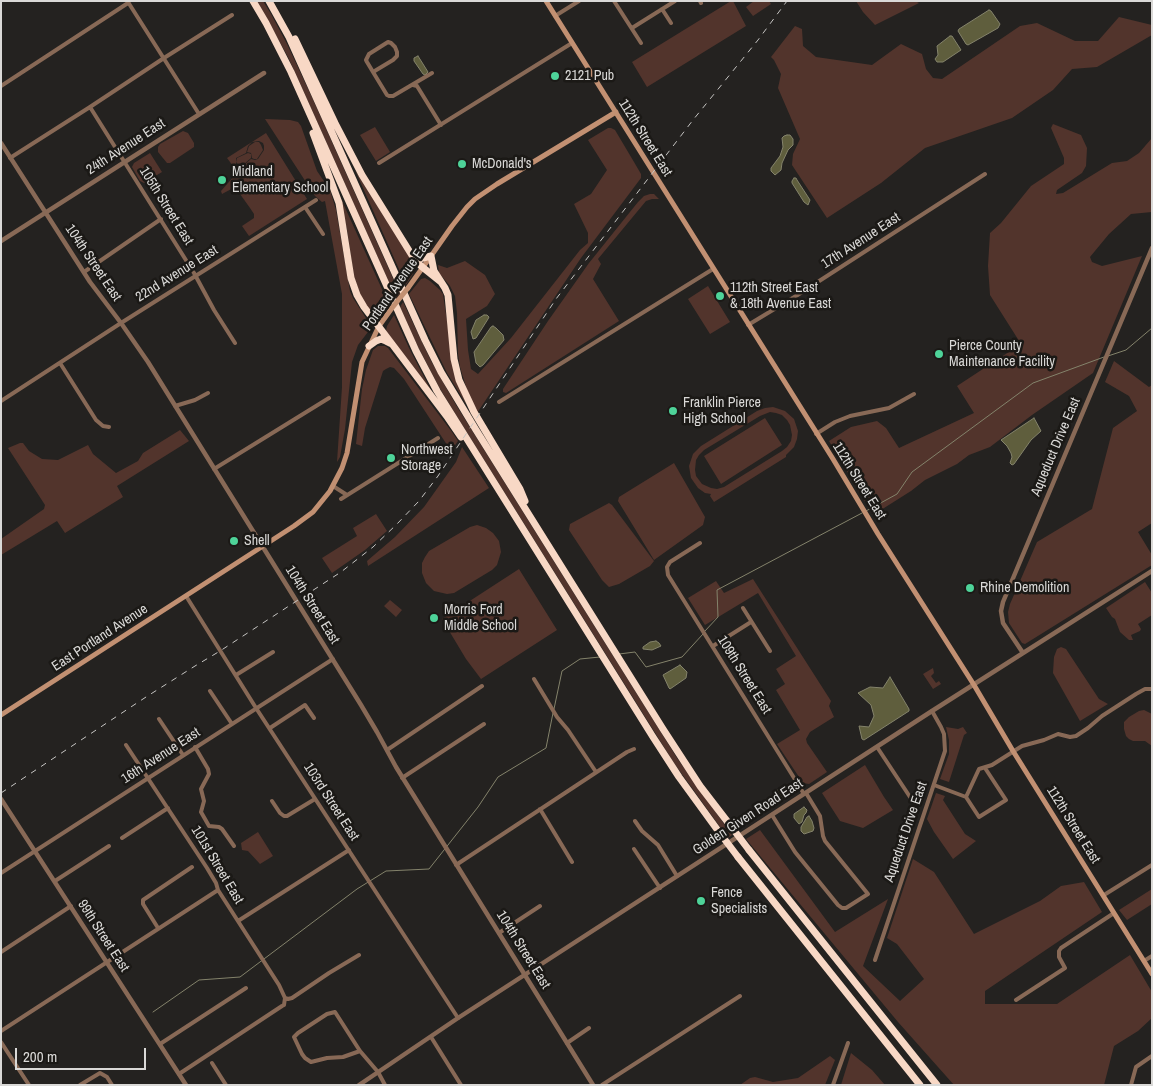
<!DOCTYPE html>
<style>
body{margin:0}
#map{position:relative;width:1153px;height:1086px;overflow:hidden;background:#242220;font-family:"Archivo Narrow",sans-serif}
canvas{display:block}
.frame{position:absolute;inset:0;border:2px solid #dad9d7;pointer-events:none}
.scale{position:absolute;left:15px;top:1048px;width:131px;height:22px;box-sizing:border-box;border:2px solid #dad9d7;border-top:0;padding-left:6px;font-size:15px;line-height:18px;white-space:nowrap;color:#dad9d7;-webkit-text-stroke:4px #1b1916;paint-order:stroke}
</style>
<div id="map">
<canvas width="1153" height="1086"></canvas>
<div class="frame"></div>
<div class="scale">200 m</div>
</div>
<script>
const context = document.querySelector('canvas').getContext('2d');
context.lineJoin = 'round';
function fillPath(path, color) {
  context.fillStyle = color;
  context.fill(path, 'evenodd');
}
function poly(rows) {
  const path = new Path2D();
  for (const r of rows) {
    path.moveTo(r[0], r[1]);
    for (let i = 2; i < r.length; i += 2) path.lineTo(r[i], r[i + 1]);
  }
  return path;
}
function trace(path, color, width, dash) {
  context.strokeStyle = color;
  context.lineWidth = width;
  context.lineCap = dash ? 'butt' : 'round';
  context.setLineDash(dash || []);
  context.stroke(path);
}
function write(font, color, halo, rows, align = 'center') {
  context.font = font + ' "Archivo Narrow",sans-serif';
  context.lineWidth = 5;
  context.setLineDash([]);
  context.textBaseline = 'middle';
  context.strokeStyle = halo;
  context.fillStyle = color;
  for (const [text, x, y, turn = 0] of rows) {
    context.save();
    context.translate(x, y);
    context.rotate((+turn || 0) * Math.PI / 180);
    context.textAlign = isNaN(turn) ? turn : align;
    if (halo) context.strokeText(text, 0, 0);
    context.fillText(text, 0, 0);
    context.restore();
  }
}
const green = poly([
 [257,1,263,1,271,14,287,44,310,93,400,294,396,298,288,57],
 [731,1,733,1,746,26,647,87,632,62],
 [754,1,769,1,771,4,753,16,746,7],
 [856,1,915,1,919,3,875,25,863,12],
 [1119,17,1152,25,1152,35,1097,67,1072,69,1053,90,1012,118,925,148,881,183,827,218,792,165,793,154,800,139,778,88,781,74,774,60,771,57,795,26,802,29,803,46,816,57,872,65,901,44,922,54,926,69,933,78,942,79,1020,26,1037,23,1075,41,1098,41],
 [265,119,290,120,298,122,301,126,317,171,330,190,336,210,350,291,353,298,371,326,371,328,358,345,352,362,345,429,340,457,337,462,342,387,342,294,325,201,322,202,315,196],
 [1053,124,1081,135,1087,148,1086,166,1082,173,1057,190,1056,194,1063,193,1112,163,1127,161,1139,153,1152,138,1152,212,1131,214,1109,234,1090,257,1092,262,1102,266,1142,256,1093,373,1032,415,990,447,969,455,957,464,925,480,911,491,873,515,829,441,851,427,877,421,886,428,899,448,974,413,957,386,1021,344,990,295,988,266,990,233,1001,223,1031,186,1064,164,1064,158,1051,128],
 [375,127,390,152,376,161,360,135],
 [608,128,611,128,615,130,634,162,641,174,641,178,581,258,477,413,467,390,460,367,458,354,457,313,455,296,450,286,439,273,438,265,447,268,465,261,485,275,495,294,487,306,466,319,468,350,471,369,478,374,511,338,580,250,588,243,588,233,574,204,591,194,607,170,588,140],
 [183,131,188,133,194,143,194,147,170,163,167,163,158,152,158,147,160,144],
 [266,133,307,199,249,236,242,226,254,218,254,214,250,208,235,187,222,194,221,191,235,175,233,167,237,165,243,166,251,159,255,160,258,159,264,150,264,146,263,143,259,141,252,142,248,146,246,153,236,158,236,164,233,166,227,158],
 [255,142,259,142,261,145,263,150,257,159,254,159,252,158,251,153,247,152,249,146],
 [150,153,162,172,144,183,140,181,132,167,134,163],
 [248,153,251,154,251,158,243,165,238,164,236,162,237,158],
 [355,170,414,264,414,268,413,274,406,285],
 [338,192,390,307,380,317,375,316,368,308,361,297,354,277,347,230],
 [650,194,654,194,659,199,652,199,646,201,598,259,601,264,593,279,619,321,506,393,503,392,503,389,548,321,589,263,638,202,644,196],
 [425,278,430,281,440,290,443,294,455,375,466,404,447,373,409,294,421,279],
 [708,286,730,322,710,334,688,299],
 [403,302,431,361,456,405,677,758,732,835,728,838,674,763,456,415,439,387,415,341,400,307],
 [394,315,409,348,434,396,386,331,387,326],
 [378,346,385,346,388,348,452,432,458,441,451,451,404,379,394,368,390,367,386,369,383,371,365,428,362,446,356,444,362,389,366,370,373,350],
 [1114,361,1149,387,1152,385,1152,523,1138,532,1152,555,1152,565,1025,644,1022,643,1009,623,1008,612,1010,604,1037,542,1092,509,1113,428,1137,411,1129,396,1105,382],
 [773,407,785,411,794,419,798,431,797,439,794,447,786,455,786,457,714,502,710,496,711,494,705,493,698,488,691,478,689,466,693,454,701,446,757,411,765,408],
 [770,412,776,413,782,415,787,420,790,425,792,435,791,441,787,447,782,451,724,487,717,489,711,488,702,484,696,476,695,470,696,460,699,455,704,450,760,416],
 [765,418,782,445,721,484,704,456],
 [180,430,189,441,117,486,123,497,65,533,57,521,1,555,1,539,44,509,45,505,8,448,20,443,23,443,29,451,42,459,58,460,88,445,93,454,116,473,138,461,143,453],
 [462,447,489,488,368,566,367,561,395,537,424,507,456,462],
 [674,463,705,517,703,525,654,560,618,501,619,497],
 [609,503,612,505,654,561,650,566,619,584,609,587,602,580,569,530,570,524],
 [376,514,387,531,365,550,332,573,322,558,357,536,353,528],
 [477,525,486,528,493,533,499,541,501,552,497,565,492,570,454,593,447,594,434,591,426,583,422,573,422,563,425,557,429,551,470,527],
 [519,569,557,630,481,679,466,659,442,619],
 [753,579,831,701,829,706,834,717,810,732,806,739,807,743,827,772,809,784,803,783,777,744,800,730,776,690,785,684,776,669,796,656,758,593,705,625,688,598,716,581,724,593],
 [1145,582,1152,593,1152,615,1138,624,1141,629,1140,631,1131,635,1133,640,1129,640,1120,632,1115,619,1112,617,1106,608],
 [390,600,402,610,396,617,384,606],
 [1061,647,1066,649,1099,699,1108,704,1080,721,1053,673,1054,657,1057,649],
 [933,668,934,673,931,676,936,683,939,681,941,684,933,689,923,674],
 [1144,710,1152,714,1152,746,1145,741,1133,741,1129,739,1126,736,1124,729,1124,722,1129,717,1139,711],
 [946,727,958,729,963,727,967,733,964,735,949,782,940,779,949,754,949,740],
 [865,765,884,797,893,810,863,828,840,821,822,793],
 [936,793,945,796,943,800,965,834,976,841,953,859,934,832,927,819],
 [760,830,835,932,888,899,863,966,900,1001,924,979,897,944,887,938,913,859,934,872,974,934,1040,901,1061,886,1084,882,1102,912,985,991,985,1004,1057,1004,1130,955,1152,992,1152,1018,1138,1031,1114,1046,1104,1085,954,1085,898,1022,746,839],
 [258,832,273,856,260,864,248,851,242,850,241,843],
 [1152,889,1152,904,1127,920,1119,910],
 [851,1053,872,1070,885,1085,841,1085],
 [830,1056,835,1060,825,1085,740,1085,750,1078,755,1077,773,1082,798,1078]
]);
const water = poly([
 [989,10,991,11,1000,24,998,28,968,45,966,44,958,31,959,29,989,10],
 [950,36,952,36,961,50,943,62,937,62,935,59,938,55,937,46,950,36],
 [418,56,428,72,425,75,423,74,414,61,414,58,418,56],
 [787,135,790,135,793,139,793,145,788,150,782,163,781,170,775,175,771,171,771,168,780,156,783,147,782,138,784,136,787,135],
 [794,178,796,178,797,180,810,200,808,205,804,202,792,183,792,181,794,178],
 [484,315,487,315,489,317,488,319,476,338,473,339,471,332,476,320,484,315],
 [493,326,496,328,503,335,504,340,483,365,480,367,476,363,474,352,491,327,493,326],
 [1034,418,1041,431,1031,440,1014,464,1012,465,1010,463,1012,457,1011,453,1007,446,1001,440,1034,418],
 [656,641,659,643,661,646,652,650,643,649,643,647,650,642,656,641],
 [680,665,687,672,686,678,670,689,669,688,663,675,680,665],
 [890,677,909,709,909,711,864,740,862,739,859,726,869,727,874,716,871,705,858,693,870,687,883,688,890,677],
 [786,786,787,788,783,790,785,792,789,792,789,794,781,799,777,797,775,791,786,786],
 [804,807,807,810,806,813,804,815,802,822,799,824,794,818,794,814,804,807],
 [809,816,812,821,814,828,813,831,804,834,801,831,801,827,807,817,809,816]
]);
const stream = poly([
 [1108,356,1126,350,1152,328],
 [866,511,897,494,912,472,1033,383,1104,357],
 [705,631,718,617,717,590,862,513],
 [619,654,635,652,646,667,682,657,703,634],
 [554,709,562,671,580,659,600,657],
 [153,1012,199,980,240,977,357,889,386,871,429,869,478,807,498,777,546,748,553,713]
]);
const minor = poly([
 [614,1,641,43],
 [700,1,701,3],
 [128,2,199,114],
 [662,9,671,23],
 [555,16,579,1],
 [632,28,675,1],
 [373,72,393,60,397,56,397,52,395,47,391,43,388,42,369,54,366,60,367,62,373,72,387,95,389,96,393,96,432,73],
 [413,85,417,86,441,125],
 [1,86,128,3,129,1],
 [90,107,194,273,214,310,235,343],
 [10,158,90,107,164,58,232,15],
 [379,163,572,43],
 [305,207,323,234],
 [84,272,161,219],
 [748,325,796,296,985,174],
 [60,363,96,420,103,426,109,427],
 [1,401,121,323,316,200],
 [499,402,713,269],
 [175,406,195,400,208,393],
 [816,434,835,422,850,416,889,408,914,394],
 [214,469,329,398],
 [333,486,347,495],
 [341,499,438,438],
 [700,543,670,562,667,567,668,575,804,794],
 [186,596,256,708,458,1018],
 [743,608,770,651],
 [713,646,751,622],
 [236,675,273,652],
 [534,679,557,717,568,730,596,772],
 [210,691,232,724],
 [159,719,183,755],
 [270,728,305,705,314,718],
 [126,745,207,868,216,883,218,890,279,985,285,998],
 [195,747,208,769,209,774,201,789,204,801,201,812,209,826,219,827,222,829,234,846],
 [877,747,912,800],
 [387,750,482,686],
 [402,778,484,724],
 [934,785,966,797],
 [966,797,979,769,992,765,1022,746,1044,740,1058,734,1070,737,1076,736,1088,728,1102,716,1136,694,1145,689,1152,689],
 [966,797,979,817,1006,800,985,768],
 [272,801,280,813,284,816,287,816,315,799],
 [540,809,572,862],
 [772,815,795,852,838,905,842,908,846,908,868,894,825,841,823,836,820,816,806,793],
 [635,821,642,831,658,845,677,876],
 [122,838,168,808],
 [634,849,660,888],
 [456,865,627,752,634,749],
 [1,873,333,659],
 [55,881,109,846],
 [1104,895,1152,865],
 [238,921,349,850],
 [158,928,143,904,143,900,192,867],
 [499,933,540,906],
 [1,952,71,906],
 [875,960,945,751,944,734,941,727,932,711],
 [1144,961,1152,956],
 [285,998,288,999,292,998,329,973,359,955],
 [1016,1000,1065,968,1059,957,1059,951,1061,948,1114,913],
 [1,1031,218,890],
 [431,1037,461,1085],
 [1,1042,29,1085],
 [567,1043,589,1028],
 [160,1044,246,988],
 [360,1051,343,1057,327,1058,311,1062,305,1058,302,1054,294,1037,298,1033,327,1014,335,1012,360,1051,378,1072,385,1085],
 [212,1063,226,1085],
 [179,1074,282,1006,284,1005,285,998],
 [80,1085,100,1073,107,1077,112,1085],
 [602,1085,740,996],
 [833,1085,848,1043],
 [1131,1085,1136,1067,1152,1056]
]);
const tertiary = poly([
 [1,143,90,282,121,323,148,362,361,705,377,732,396,767,593,1085],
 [1,241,264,73],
 [1023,653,1003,623,1001,611,1003,602,1152,248],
 [1,799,186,1085],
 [359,1085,458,1018,932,711,1152,571]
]);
const secondary = poly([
 [546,1,833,459,878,534,974,685,1013,751,1152,974],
 [408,288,431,256,452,226,467,207,475,199,497,184,616,112],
 [1,715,294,526,313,512,330,491,342,468,347,453,362,362,379,326,392,308]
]);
const motorway = poly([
 [253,1,266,23,291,72,416,351,437,391,653,737,679,777,719,832],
 [269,1,289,37,425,340,441,372,476,430,663,729,700,786,730,825],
 [295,39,335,123,362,175,413,257,421,266,441,282],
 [313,133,339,203,351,278,357,295,364,307,448,418,461,437],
 [413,256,419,259,431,256,434,271,445,288,448,295,454,359,459,380,474,412,520,489,525,501],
 [369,346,376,341,381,339,386,341,390,343],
 [749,850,937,1085],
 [738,857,920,1085]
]);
const rail = poly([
 [1,793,146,697,195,666,220,651,341,572,373,547,397,524,419,501,438,476,556,299,693,120,758,40,787,1]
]);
const secondaryBridge = poly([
 [392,308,408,288]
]);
const motorwayBridge = poly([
 [730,825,749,850],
 [719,832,738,857]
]);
const markers = [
 [555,76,5,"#4ed399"],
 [462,164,5,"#4ed399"],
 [222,180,5,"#4ed399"],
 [720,296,5,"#4ed399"],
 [939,354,5,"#4ed399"],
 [673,411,5,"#4ed399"],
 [391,458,5,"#4ed399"],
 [234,541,5,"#4ed399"],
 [970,588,5,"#4ed399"],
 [434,618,5,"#4ed399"],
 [701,901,5,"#4ed399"]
];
const poiNames = [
 ["2121 Pub",565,76],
 ["McDonald's",472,164],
 ["Midland",232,172],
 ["Elementary School",232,188],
 ["112th Street East",730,288],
 ["& 18th Avenue East",730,304],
 ["Pierce County",949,346],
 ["Maintenance Facility",949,362],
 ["Franklin Pierce",683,403],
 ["High School",683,419],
 ["Northwest",401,450],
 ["Storage",401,466],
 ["Shell",244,541],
 ["Rhine Demolition",980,588],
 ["Morris Ford",444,610],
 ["Middle School",444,626],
 ["Fence",711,893],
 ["Specialists",711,909]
];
const streetNames = [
 ["112th Street East",645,138,58],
 ["24th Avenue East",126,147,-33],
 ["105th Street East",166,206,58],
 ["17th Avenue East",861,241,-33],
 ["104th Street East",93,263,56],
 ["22nd Avenue East",177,274,-32],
 ["Portland Avenue East",398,284,-55],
 ["Aqueduct Drive East",1056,447,-67],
 ["112th Street East",859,481,58],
 ["104th Street East",312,605,58],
 ["East Portland Avenue",100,638,-33],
 ["109th Street East",744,675,58],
 ["16th Avenue East",161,756,-33],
 ["103rd Street East",331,802,57],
 ["Golden Given Road East",748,817,-33],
 ["112th Street East",1073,825,58],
 ["Aqueduct Drive East",906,832,-71],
 ["101st Street East",217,865,59],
 ["99th Street East",103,936,57],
 ["104th Street East",523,950,58]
];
fillPath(green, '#52342c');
fillPath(water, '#5f5e3d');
trace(water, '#84836b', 1);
trace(stream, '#84836b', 1);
trace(minor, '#886956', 4);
trace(tertiary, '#886956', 4.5);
trace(secondary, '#c29072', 5);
trace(motorway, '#f8d8c5', 7);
trace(rail, '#c6c5c3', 1, [6, 6]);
trace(secondaryBridge, '#c29072', 5);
trace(motorwayBridge, '#f8d8c5', 7);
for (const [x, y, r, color] of markers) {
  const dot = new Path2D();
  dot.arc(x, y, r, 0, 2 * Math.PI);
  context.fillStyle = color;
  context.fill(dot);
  trace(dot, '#1b1916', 2);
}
write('14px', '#dad9d7', '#1b1916', poiNames, 'left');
write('14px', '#dad9d7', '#1b1916', streetNames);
</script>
